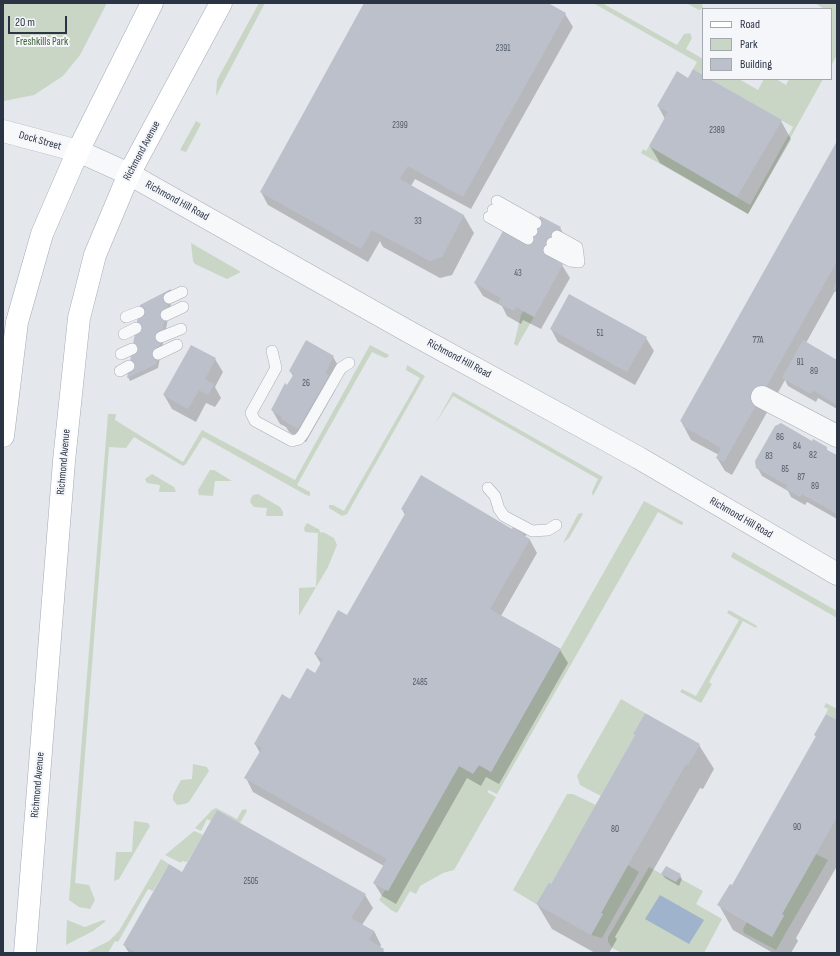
<!DOCTYPE html>
<style>
body{margin:0}
#map{position:relative;width:840px;height:956px;overflow:hidden;background:#e4e7ec;font-family:"Sofia Sans Condensed",sans-serif}
canvas{display:block}
.frame{position:absolute;inset:0;border:4px solid #2b3445;pointer-events:none}
.legend{position:absolute;left:702px;top:8px;width:130px;height:72px;box-sizing:border-box;background:#f4f6f9;border:1px solid #a4a8b1;margin:0;padding:5px 7px;list-style:none;font-size:12px;color:#2b3445}
.legend li{display:flex;align-items:center;gap:8px;height:20px}
.legend b{width:20px;border:1px solid #a4a8b1}
.scale{position:absolute;left:8px;top:16px;width:59px;height:18px;box-sizing:border-box;border:2px solid #2b3445;border-top:0;padding-left:5px;font-size:12px;line-height:14px;white-space:nowrap;color:#2b3445;-webkit-text-stroke:3px #f4f6f9;paint-order:stroke}
</style>
<div id="map">
<canvas width="840" height="956"></canvas>
<div class="frame"></div>
<ul class="legend">
<li><b style="height:5px;background:#fff"></b>Road</li>
<li><b style="height:11px;background:#c9d6c5"></b>Park</li>
<li><b style="height:11px;background:#bbc0ca"></b>Building</li>
</ul>
<div class="scale">20 m</div>
</div>
<script>
const context = document.querySelector('canvas').getContext('2d');
context.lineJoin = 'round';
function fillPath(path, color) {
  context.fillStyle = color;
  context.fill(path, 'evenodd');
}
function poly(rows) {
  const path = new Path2D();
  for (const r of rows) {
    path.moveTo(r[0], r[1]);
    for (let i = 2; i < r.length; i += 2) path.lineTo(r[i], r[i + 1]);
  }
  return path;
}
function trace(path, color, width, dash) {
  context.strokeStyle = color;
  context.lineWidth = width;
  context.lineCap = dash ? 'butt' : 'round';
  context.setLineDash(dash || []);
  context.stroke(path);
}
function write(font, color, halo, rows, align = 'center') {
  context.font = font + ' "Sofia Sans Condensed",sans-serif';
  context.lineWidth = 4;
  context.setLineDash([]);
  context.textBaseline = 'middle';
  context.strokeStyle = halo;
  context.fillStyle = color;
  for (const [text, x, y, turn = 0] of rows) {
    context.save();
    context.translate(x, y);
    context.rotate((+turn || 0) * Math.PI / 180);
    context.textAlign = isNaN(turn) ? turn : align;
    if (halo) context.strokeText(text, 0, 0);
    context.fillText(text, 0, 0);
    context.restore();
  }
}
const green = poly([
 [3,3,107,3,80,55,63,76,34,95,4,101],
 [259,3,265,3,216,96,217,80],
 [593,3,602,3,677,45,684,34,690,33,692,38,686,49,703,59,703,75,693,69,697,62],
 [686,3,702,3,703,8,699,10],
 [815,3,837,3,837,55,831,66,831,9,824,9],
 [710,79,739,79,758,90,764,79,776,79,786,85,789,79,823,79,748,214,641,153,643,149,646,151,649,146,750,205,793,127],
 [196,121,201,124,186,152,180,150],
 [191,243,241,272,227,279,195,264,193,261],
 [523,311,534,317,517,346,514,344,521,315],
 [370,345,389,355,388,357,385,358,372,352,312,458,297,485,310,492,310,496,306,495,203,437,186,464,183,466,134,437,126,448,109,447,75,883,89,885,95,900,90,909,79,907,69,900,108,414,116,414,115,420,183,462,202,430,295,480],
 [407,365,425,376,347,514,342,516,329,508,329,505,333,505,344,511,420,378,406,370],
 [453,392,603,477,593,496,592,492,598,479,453,396,435,424],
 [210,470,214,470,232,481,215,481,213,496,199,495,198,490],
 [152,474,174,487,176,492,159,492,160,485,147,483,145,479],
 [258,494,280,507,283,512,283,516,266,516,267,508,254,507,250,502,251,498,253,495],
 [644,501,683,522,683,524,681,525,658,512,497,794,489,790,487,792,496,797,454,870,443,873,420,886,416,894,410,891,397,913,391,910,379,900,385,890,388,891,459,766,473,773,479,765,491,772],
 [581,513,583,514,569,538,563,543,578,514],
 [307,523,320,530,319,531,322,533,323,532,334,538,337,545,328,567,299,616,299,588,316,587,318,533,305,532,304,528],
 [733,552,837,611,837,618,731,557],
 [729,610,757,626,756,628,743,621,709,682,712,684,701,703,680,692,682,689,696,696,700,689,739,620,727,613],
 [621,699,645,713,633,734,635,735,601,796,580,785,577,776],
 [826,703,837,709,837,720,826,714,828,709,824,707],
 [193,764,207,767,209,771,189,802,185,804,177,805,173,800,173,795,181,780,192,779],
 [567,794,573,794,596,805,551,884,549,882,536,904,513,890],
 [216,808,237,819,242,810,246,809,247,811,240,823,217,810,211,821,207,819,201,831,195,828,212,810],
 [134,821,148,823,150,826,119,879,114,881,116,852,132,852],
 [194,831,203,835,187,862,182,861,181,863,165,855],
 [816,854,828,860,776,950,744,933,743,929,747,922,772,937,784,916,782,914],
 [161,859,169,864,153,891,148,889,118,942,115,941,108,953,85,953,109,941,119,931],
 [628,865,639,872,602,938,591,935,603,914,601,913],
 [649,867,676,882,679,878,703,891,696,904,722,919,704,953,622,953,612,948,608,942,608,937],
 [67,920,85,927,103,920,106,921,93,931,66,945]
]);
const water = poly([
 [660,895,704,920,689,944,645,919]
]);
const shadow = poly([
 [365,3,546,3,565,14,573,27,471,209,415,179,411,186,464,216,474,233,452,275,440,278,383,247,380,241,368,262,268,205,261,192],
 [703,76,703,79,708,79,781,121,791,139,748,214,660,163,650,146,665,119,658,106,688,79],
 [837,143,837,294,835,291,806,343,837,361,837,409,818,398,816,402,788,386,785,380,732,475,725,471,717,458,719,455,691,440,681,421],
 [560,228,568,241,557,262,562,265,570,278,541,329,523,320,521,324,507,316,502,306,483,296,475,283],
 [171,291,173,294,158,368,130,381,128,377],
 [551,329,646,338,654,351,635,385,558,342],
 [333,357,341,370,333,384,336,389,306,442,289,432,286,427,280,424,272,410,293,376,290,371],
 [215,359,223,372,215,387,221,398,215,407,206,403,196,422,172,409,164,395],
 [812,442,826,448,828,451,837,456,837,519,807,502,805,505,791,497,788,491,762,476,757,467],
 [402,509,512,530,530,528,525,537,530,540,537,553,501,616,560,650,568,663,499,784,486,777,481,786,467,778,396,904,382,896,374,883,384,866,253,792,246,778,260,753,255,744,290,700,315,674,321,664,315,654,348,617,405,515],
 [837,721,837,866,796,938,798,941,791,953,773,953,733,930,719,905,732,886,817,738,815,735],
 [634,734,699,745,714,769,703,789,700,788,642,890,615,937,617,939,609,953,595,953,552,929,537,904,551,885,636,737],
 [182,873,365,895,373,908,362,925,374,931,381,945,380,947,385,953,129,953,124,945],
 [662,874,680,875,682,879,679,886,665,878]
]);
const building = poly([
 [364,3,548,3,566,13,463,197,408,166,401,177,400,179,464,215,442,257,430,261,372,230,361,249,260,192],
 [693,69,703,75,703,79,710,79,782,120,737,197,649,146,668,112,657,106,677,71,688,78],
 [837,141,837,261,724,462,716,458,721,448,683,426,684,423,680,421],
 [540,216,561,227,546,255,563,264,534,317,516,307,514,311,498,303,501,298,474,283,503,231,525,243],
 [837,281,837,291,833,289],
 [171,289,156,364,127,378,140,305],
 [569,294,647,337,627,372,550,329],
 [306,340,334,356,325,373,329,375,298,429,281,419,282,417,271,410,285,383,287,385,294,374,289,371],
 [803,340,837,360,837,405,813,390,811,394,782,378],
 [191,345,216,358,205,379,214,384,208,395,199,390,188,409,163,395],
 [781,423,812,441,813,439,827,447,827,450,837,455,837,514,802,494,800,497,785,488,787,485,756,468,755,461,775,426],
 [421,475,512,529,518,518,529,523,523,535,530,539,490,609,561,649,491,772,479,765,473,774,459,766,388,891,373,883,387,859,244,778,262,748,254,744,282,694,290,699,307,668,315,673,323,659,314,654,338,610,347,615,406,512,401,509],
 [645,713,700,744,688,765,686,764,628,865,601,913,603,914,591,935,536,904,549,882,551,884,635,735,633,734],
 [826,714,837,720,837,817,782,914,784,915,772,937,717,905,730,884,732,885,816,736,814,735],
 [217,810,366,894,351,918,374,931,369,940,384,949,382,953,137,953,123,945,169,864,182,872],
 [666,866,681,874,676,882,661,874]
]);
const service = poly([
 [497,201,536,223],
 [493,210,532,231],
 [489,217,528,239],
 [557,236,577,247,579,262],
 [552,243,573,254,579,262],
 [549,250,570,261,579,262],
 [169,298,182,292],
 [166,315,183,307],
 [126,317,139,312],
 [124,334,136,328],
 [161,337,181,329],
 [272,351,276,368,251,413,255,421,292,441,299,439,303,434,341,368,349,363],
 [121,354,132,349],
 [158,354,177,345],
 [120,371,129,366],
 [488,488,495,496,499,509,504,516,532,531,548,530,556,525]
]);
const minor = poly([
 [3,131,78,151],
 [762,397,837,436]
]);
const tertiary = poly([
 [78,151,129,174,411,333,639,458,837,574]
]);
const primary = poly([
 [3,436,17,322,42,234,78,151,152,3],
 [25,953,64,461,79,318,95,255,129,174,221,3]
]);
const numberNames = [
 ["2391",503,49],
 ["2399",400,126],
 ["2389",717,131],
 ["33",418,222],
 ["43",518,274],
 ["51",600,334],
 ["77A",758,341],
 ["91",800,363],
 ["89",814,372],
 ["26",306,384],
 ["86",780,438],
 ["84",797,447],
 ["82",813,456],
 ["83",769,457],
 ["85",785,470],
 ["87",801,478],
 ["89",815,487],
 ["2485",420,683],
 ["90",797,828],
 ["80",615,830],
 ["2505",251,882]
];
const parkNames = [
 ["Freshkills Park",42,42]
];
const streetNames = [
 ["Dock Street",40,141,16],
 ["Richmond Avenue",142,151,-62],
 ["Richmond Hill Road",177,201,29],
 ["Richmond Hill Road",459,359,28],
 ["Richmond Avenue",64,462,-85],
 ["Richmond Hill Road",741,518,30],
 ["Richmond Avenue",38,785,-85]
];
fillPath(green, '#c9d6c5');
fillPath(water, '#9fb4cc');
fillPath(shadow, '#0003');
fillPath(building, '#bbc0ca');
trace(service, '#a9aeb7', 12);
trace(minor, '#a9aeb7', 23);
trace(tertiary, '#a9aeb7', 23);
trace(primary, '#a3abb8', 23);
trace(service, '#f7f8fa', 11);
trace(minor, '#f7f8fa', 22);
trace(tertiary, '#f7f8fa', 22);
trace(primary, '#fff', 22);
write('9px', '#4f5766', null, numberNames);
write('11px', '#3f6138', '#f4f6f9', parkNames);
write('11px', '#2b3445', '#f4f6f9', streetNames);
</script>
